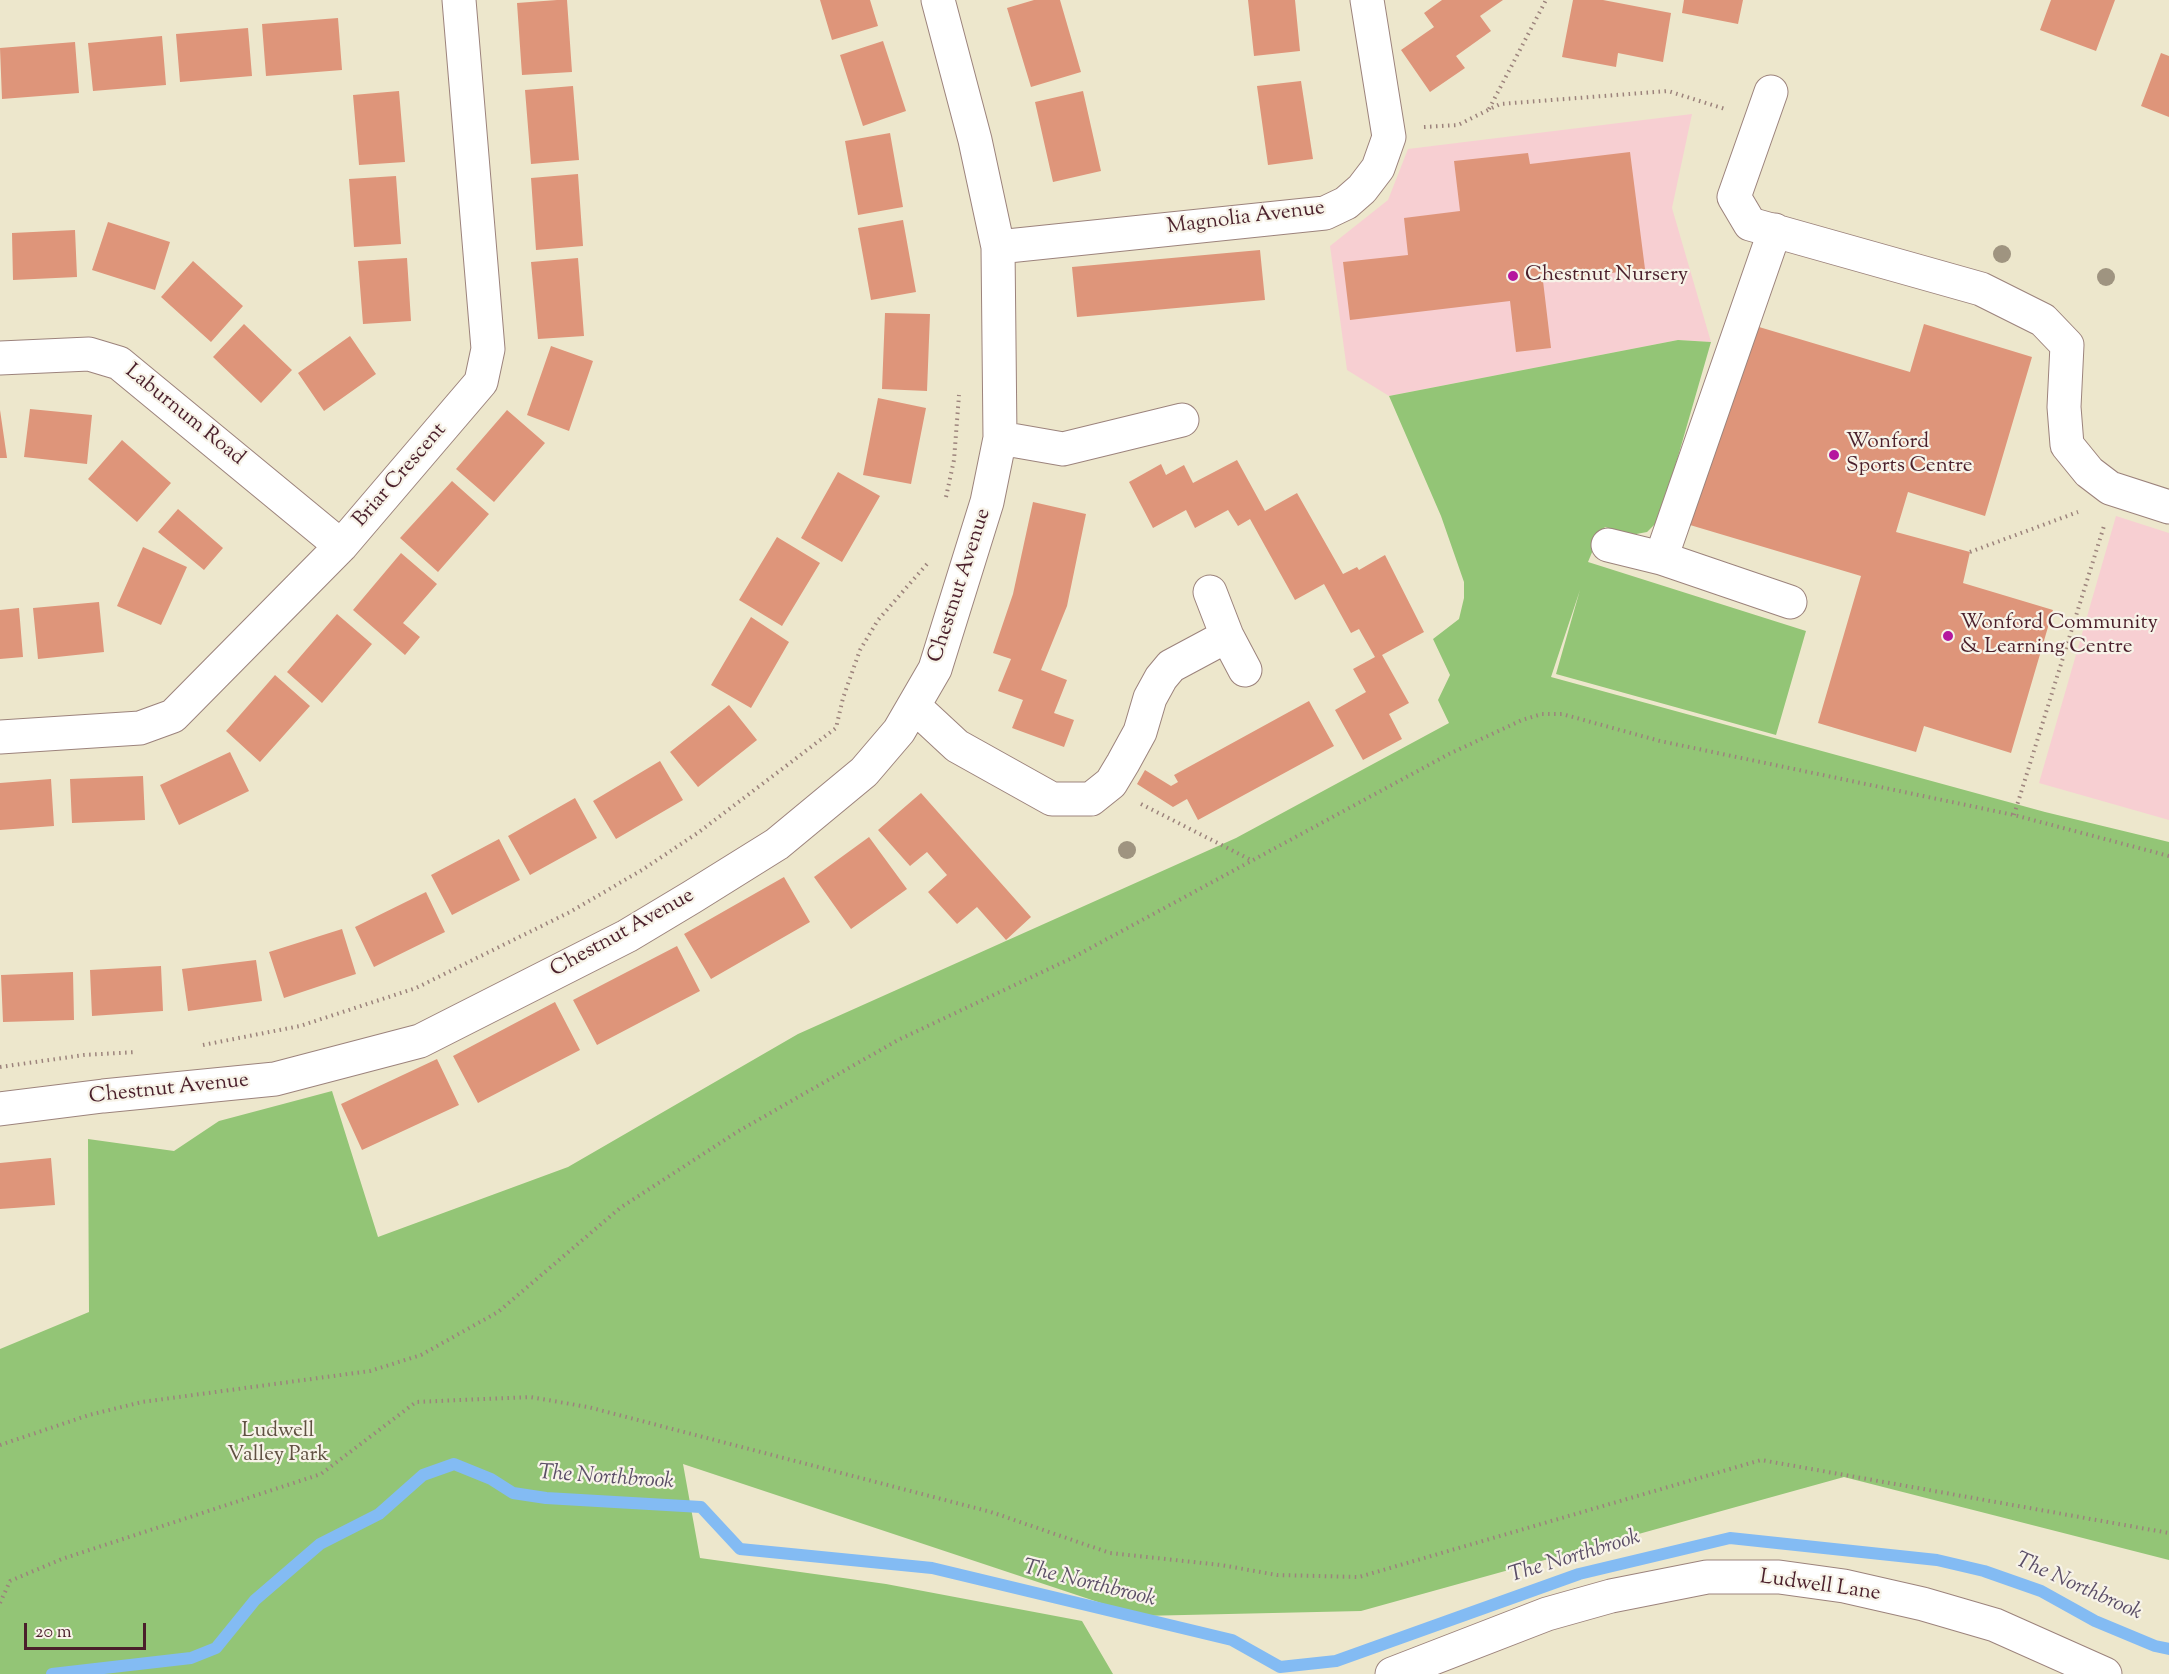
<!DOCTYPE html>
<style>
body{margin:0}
#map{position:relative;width:2169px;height:1674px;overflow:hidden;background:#ede7cc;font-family:"Sorts Mill Goudy",serif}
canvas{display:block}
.scale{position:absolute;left:24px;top:1623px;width:122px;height:27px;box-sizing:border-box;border:3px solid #4a1f2b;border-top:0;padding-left:8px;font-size:18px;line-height:21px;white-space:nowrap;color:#4a1f2b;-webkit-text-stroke:4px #f7f3e8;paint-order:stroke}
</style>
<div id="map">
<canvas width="2169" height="1674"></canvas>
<div class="scale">20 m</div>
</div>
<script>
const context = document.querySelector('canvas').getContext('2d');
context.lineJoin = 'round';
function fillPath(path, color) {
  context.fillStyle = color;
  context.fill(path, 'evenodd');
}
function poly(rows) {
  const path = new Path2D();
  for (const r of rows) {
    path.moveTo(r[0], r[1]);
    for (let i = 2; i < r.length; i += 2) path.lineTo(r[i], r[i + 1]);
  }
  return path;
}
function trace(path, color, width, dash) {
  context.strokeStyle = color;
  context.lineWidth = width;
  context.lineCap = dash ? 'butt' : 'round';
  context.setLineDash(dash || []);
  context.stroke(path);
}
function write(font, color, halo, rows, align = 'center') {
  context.font = font + ' "Sorts Mill Goudy",serif';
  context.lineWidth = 4.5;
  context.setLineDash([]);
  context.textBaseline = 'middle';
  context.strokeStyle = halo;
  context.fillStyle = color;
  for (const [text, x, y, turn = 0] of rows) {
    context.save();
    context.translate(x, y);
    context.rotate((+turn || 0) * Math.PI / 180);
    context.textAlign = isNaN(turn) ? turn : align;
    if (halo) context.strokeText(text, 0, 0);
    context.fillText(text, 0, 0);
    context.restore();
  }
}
const built = poly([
 [1692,114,1672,208,1711,342,1678,340,1389,396,1347,370,1330,246,1388,200,1408,149],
 [2116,516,2169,533,2169,820,2039,783]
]);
const green = poly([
 [1678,340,1711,342,1660,519,1647,532,1631,535,1605,527,1600,533,1588,562,1806,631,1776,735,1556,674,1580,590,1551,677,2045,812,2169,842,2169,1560,1844,1477,1361,1611,1140,1616,683,1464,700,1558,886,1584,1082,1621,1113,1674,0,1674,0,1349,89,1312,88,1139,174,1151,219,1121,332,1091,378,1237,568,1167,798,1034,1236,838,1449,723,1438,700,1450,675,1433,639,1459,619,1464,598,1464,582,1441,516,1389,396]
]);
const stream = poly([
 [52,1674,191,1658,216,1648,255,1600,320,1544,379,1514,423,1475,454,1464,491,1479,513,1493,546,1498,701,1507,740,1549,932,1568,1232,1640,1280,1667,1336,1661,1579,1574,1730,1538,1937,1560,1984,1571,2041,1591,2095,1621,2155,1646,2169,1649]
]);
const building = poly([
 [557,0,567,0,572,72,522,75,517,3],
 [820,0,870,0,878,26,832,40],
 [1034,0,1060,0,1081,72,1031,87,1007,8],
 [1248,0,1295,0,1300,51,1254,56],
 [1442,0,1503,0,1480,16,1491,31,1456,56,1465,68,1430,92,1401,50,1434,27,1424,13],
 [1573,0,1603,0,1671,13,1663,62,1618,53,1616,67,1562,57],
 [1684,0,1743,0,1738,24,1682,13],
 [2051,0,2115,0,2096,51,2040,30],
 [338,18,342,70,266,76,262,24],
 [248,28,252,76,180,82,176,34],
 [162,36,166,85,93,91,88,43],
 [883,41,906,111,863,126,840,55],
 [75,42,79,93,2,99,0,48],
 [2161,53,2169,56,2169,117,2141,106],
 [1301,81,1313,159,1268,165,1257,86],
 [573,86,579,160,531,164,525,90],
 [399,91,405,162,359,165,353,95],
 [1083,91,1101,171,1053,182,1035,102],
 [890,133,903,207,858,215,845,141],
 [1630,152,1645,269,1543,281,1551,348,1516,352,1510,301,1350,320,1343,262,1408,255,1404,218,1460,211,1454,161,1528,153,1530,164],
 [578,174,583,246,536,250,531,178],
 [396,176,401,244,354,247,349,179],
 [903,220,916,292,871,300,858,228],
 [108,222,170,242,155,290,92,270],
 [75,230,77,277,13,280,12,233],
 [1260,250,1265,300,1077,317,1072,267],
 [407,258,411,321,363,324,358,261],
 [578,258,584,336,538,339,531,262],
 [193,261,243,306,211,342,161,297],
 [885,313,930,314,927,391,882,389],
 [244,324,292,370,261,403,213,357],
 [1749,324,1910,372,1924,324,2032,357,1985,516,1908,492,1896,532,1970,552,1963,583,2053,610,2011,753,1924,726,1916,752,1818,723,1861,576,1690,525],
 [350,336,376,374,324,411,298,373],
 [551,346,593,361,569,431,527,415],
 [878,398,926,408,911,484,863,475],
 [30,409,92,415,87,464,24,457],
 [0,410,7,458,0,458],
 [507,410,545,443,494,502,456,469],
 [122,440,171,483,137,522,88,479],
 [1237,460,1265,511,1297,493,1343,574,1357,567,1359,570,1385,555,1424,632,1382,655,1409,703,1389,714,1402,739,1363,760,1335,710,1366,692,1353,669,1375,657,1359,629,1351,633,1324,584,1295,600,1250,519,1238,526,1228,510,1195,528,1186,510,1153,528,1129,482,1161,464,1166,475,1184,465,1193,483],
 [838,472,880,496,842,562,801,538],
 [452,481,489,514,438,572,400,538],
 [1033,502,1086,514,1067,606,1041,670,1067,680,1054,713,1074,720,1064,747,1012,728,1023,700,998,691,1011,659,993,653,1013,594],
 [178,509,223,548,204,570,158,532],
 [777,537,820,563,782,626,739,600],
 [143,547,187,567,161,625,117,606],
 [401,553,437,584,403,623,420,637,405,655,353,610],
 [99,602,104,652,38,659,33,608],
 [19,608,23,657,0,659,0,610],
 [337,614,372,644,322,703,287,672],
 [751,617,789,642,751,708,711,685],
 [275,675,310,706,260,762,226,731],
 [1309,701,1334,746,1198,820,1187,799,1173,807,1137,784,1145,770,1171,786,1178,782,1174,775],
 [729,705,757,740,698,787,670,752],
 [230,752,249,791,179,825,160,785],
 [660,761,683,800,616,839,593,801],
 [143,776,145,820,72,823,70,779],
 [51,779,54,826,0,830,0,783],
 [921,793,1031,917,1006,940,977,907,957,924,928,892,947,875,927,852,910,866,878,830],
 [575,798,597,838,530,875,508,836],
 [869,837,907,889,851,929,814,877],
 [499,839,520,880,452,915,431,875],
 [784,877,810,922,711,979,684,934],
 [426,892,445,932,374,967,355,927],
 [342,929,356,974,284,998,269,952],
 [677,946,700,991,597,1045,573,1000],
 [256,960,262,1001,188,1011,182,969],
 [161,966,163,1011,92,1016,90,970],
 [73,972,74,1020,3,1022,1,975],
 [555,1002,580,1050,478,1103,453,1056],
 [437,1059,459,1105,362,1150,341,1104],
 [51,1158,55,1205,0,1209,0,1163]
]);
const path = poly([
 [1489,109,1546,0],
 [1424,127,1458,125,1500,104,1668,91,1725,109],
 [946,497,954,460,959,395],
 [1970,552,2078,512],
 [1141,804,1251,860],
 [2014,815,2104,526],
 [203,1045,300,1026,416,988,570,912,642,870,699,832,836,728,843,698,860,650,878,620,927,564],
 [0,1067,84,1055,136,1052],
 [0,1445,89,1415,142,1402,370,1371,421,1355,498,1312,620,1208,737,1132,898,1040,1072,958,1449,754,1522,720,1542,714,1562,714,1660,741,2014,815,2169,856],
 [0,1603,10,1581,62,1559,321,1474,416,1402,530,1397,588,1407,991,1512,1110,1553,1221,1565,1277,1575,1359,1577,1761,1460,2169,1533]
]);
const minor = poly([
 [1771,92,1734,197,1750,224,1981,289,2043,320,2067,345,2064,407,2067,445,2089,472,2110,488,2169,507],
 [998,247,1325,213,1346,203,1362,189,1378,168,1389,137,1367,0],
 [0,358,89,354,119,363,341,546],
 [1000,438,1063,449,1182,420],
 [1608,545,1661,558,1790,602],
 [1661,558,1775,230],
 [1210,592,1227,636,1245,670],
 [915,707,957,746,1052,799,1091,799,1111,783,1123,763,1140,732,1150,698,1161,678,1171,666,1227,636],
 [0,737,140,728,173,716,341,546,481,382,488,349,459,0],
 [0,1109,103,1096,275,1079,420,1041,627,936,692,897,777,844,864,772,899,731,935,669,987,502,1000,438,998,247,975,140,938,0],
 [1392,1674,1547,1614,1611,1596,1707,1577,1779,1577,1844,1586,1923,1604,1995,1625,2105,1674]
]);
const trees = [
 [2002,254],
 [2106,277],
 [1127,850]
];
const markers = [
 [1513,276,6,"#b5179e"],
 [1834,455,6,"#b5179e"],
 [1948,636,6,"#b5179e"]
];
const streetNames = [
 ["Magnolia Avenue",1246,219,-7],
 ["Laburnum Road",184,416,39],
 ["Briar Crescent",401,476,-49],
 ["Chestnut Avenue",961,586,-72],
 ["Chestnut Avenue",623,934,-29],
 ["Chestnut Avenue",169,1090,-6],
 ["Ludwell Lane",1820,1587,8]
];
const poiNames = [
 ["Chestnut Nursery",1525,276],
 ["Wonford",1846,443],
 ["Sports Centre",1846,467],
 ["Wonford Community",1960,624],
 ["& Learning Centre",1960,648]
];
const parkNames = [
 ["Ludwell",278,1432],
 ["Valley Park",278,1456]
];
const waterNames = [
 ["The Northbrook",606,1479,4],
 ["The Northbrook",1575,1558,-17],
 ["The Northbrook",1089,1585,14],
 ["The Northbrook",2078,1588,24]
];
fillPath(built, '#f7cfd2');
fillPath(green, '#93c576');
trace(stream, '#83bbf3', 12);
fillPath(building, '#de957a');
trace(minor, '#9c837c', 35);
trace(path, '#9c837c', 4, [1.5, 4.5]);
trace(minor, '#fff', 33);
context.fillStyle = '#9f9480';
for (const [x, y] of trees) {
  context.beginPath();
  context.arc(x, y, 9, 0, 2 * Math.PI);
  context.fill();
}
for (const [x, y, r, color] of markers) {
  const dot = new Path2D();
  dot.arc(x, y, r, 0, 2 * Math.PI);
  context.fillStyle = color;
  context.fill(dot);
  trace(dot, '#f7f3e8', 2);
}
write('21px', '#4a1f2b', '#f7f3e8', streetNames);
write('21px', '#4a1f2b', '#f7f3e8', poiNames, 'left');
write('21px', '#605142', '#f7f3e8', parkNames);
write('italic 22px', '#5b4e67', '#f7f3e8', waterNames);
</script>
